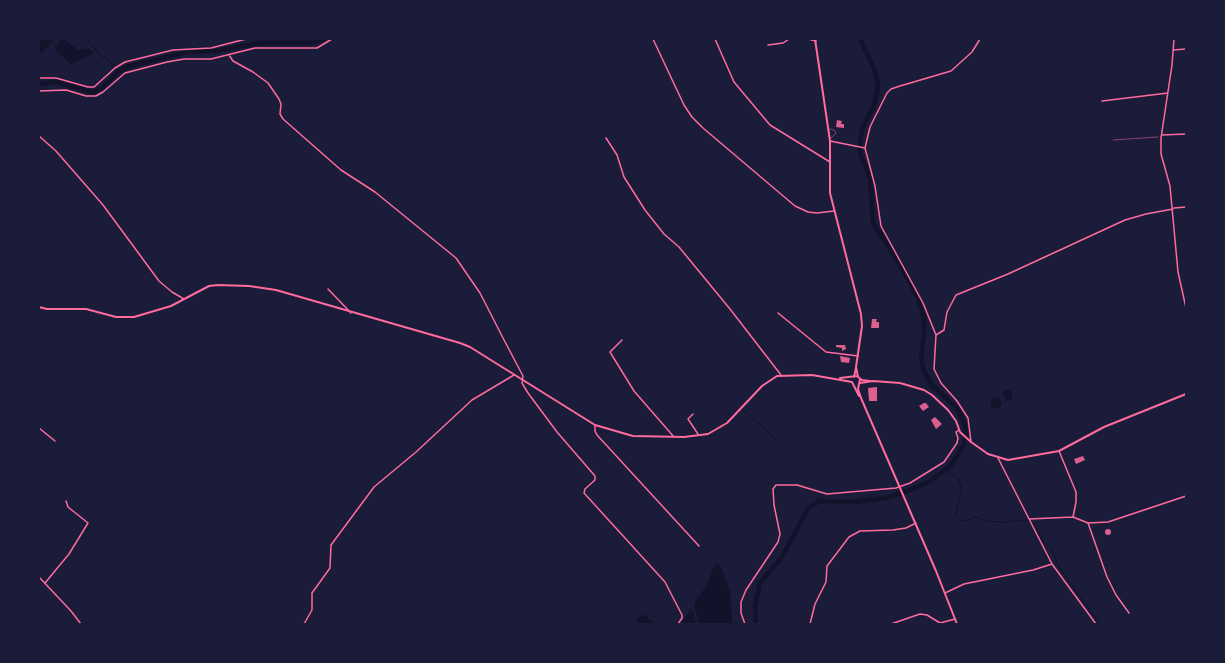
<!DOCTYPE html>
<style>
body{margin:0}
#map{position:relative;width:1225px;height:663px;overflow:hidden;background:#1b1b3a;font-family:"Sofia Sans Condensed",sans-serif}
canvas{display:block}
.frame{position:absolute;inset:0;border:40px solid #1b1b3a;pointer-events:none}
</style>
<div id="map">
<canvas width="1225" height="663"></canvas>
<div class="frame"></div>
</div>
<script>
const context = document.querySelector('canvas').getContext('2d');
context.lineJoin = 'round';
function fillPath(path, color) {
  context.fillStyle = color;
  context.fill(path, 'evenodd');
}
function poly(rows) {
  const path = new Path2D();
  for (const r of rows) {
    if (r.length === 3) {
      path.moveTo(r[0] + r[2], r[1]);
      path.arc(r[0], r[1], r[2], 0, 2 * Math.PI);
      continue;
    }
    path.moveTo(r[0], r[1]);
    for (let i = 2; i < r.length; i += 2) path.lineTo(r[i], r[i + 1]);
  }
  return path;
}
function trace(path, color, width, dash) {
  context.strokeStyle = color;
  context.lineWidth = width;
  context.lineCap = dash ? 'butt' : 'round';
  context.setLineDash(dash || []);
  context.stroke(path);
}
const water = poly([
 [39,39,55,39,39,54],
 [61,40,65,40,78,50,88,48,94,53,71,64,55,50,55,47],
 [1007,390,1011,391,1013,397,1010,400,1006,401,1002,392],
 [996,403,5.5],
 [717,564,720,565,730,590,732,624,699,624,694,606,696,600,707,585,714,566],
 [690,610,693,611,696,624,681,624],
 [640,615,646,616,654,624,635,624]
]);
const stream = poly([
 [87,39,100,55,111,62,114,66],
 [115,69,118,72],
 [743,409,773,437],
 [947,467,950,472,958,479,961,487,961,493,956,511,956,516,959,519,965,521,975,517,987,521,1001,522,1024,520,1034,524,1044,543,1052,549,1059,567,1100,624]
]);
const river = poly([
 [39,84,56,82,92,92,102,88,118,72,127,67,186,52,216,51,259,43,310,43,324,39],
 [756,624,755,605,760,583,782,557,808,509,819,501,853,502,886,498,907,491,931,481,952,464,964,445,966,432,964,422,956,407,931,384,924,371,921,358,924,333,924,318,918,298,900,265,873,223,870,178,860,153,860,142,862,128,874,106,878,86,874,68,860,39]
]);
const building = poly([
 [837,120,842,121,841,124,844,124,844,128,836,127],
 [872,319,877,319,876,322,879,322,879,328,871,328],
 [836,345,845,345,846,349,842,351,842,348,836,347],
 [840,356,850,358,849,363,841,362],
 [877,387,877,401,869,401,868,388],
 [924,403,926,403,929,407,923,411,919,406],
 [935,417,942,424,936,429,931,420],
 [1083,456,1085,460,1076,464,1074,459],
 [1108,532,3]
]);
const path = poly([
 [1113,140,1158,137]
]);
const service = poly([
 [830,129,834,130,836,133,830,139]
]);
const minor = poly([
 [653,39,684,105,692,117,703,128,795,206,808,212,817,213,834,211],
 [715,39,734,82,770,125,830,162],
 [808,39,816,41],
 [1174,39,1172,65,1161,138,1161,154,1170,186,1178,272,1186,308],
 [768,45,783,43,789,39],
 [1173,50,1186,49],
 [229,55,233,61,253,72,268,83,279,99,281,104,280,114,283,119,341,170,375,192,456,258,480,293,503,338,523,376,522,383,528,393,557,432,595,476,595,480,585,489,584,493,665,582,682,615,682,618,678,624],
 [39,78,56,78,88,87,94,87,115,68,125,62,173,50,211,48,246,39],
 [39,91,66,90,86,96,96,96,103,92,125,73,167,62,184,59,211,59,255,48,317,48,332,39],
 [1102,101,1168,93],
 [1162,135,1186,134],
 [39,136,56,151,103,205,159,281,172,292,184,299],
 [606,138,617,155,624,177,645,210,664,234,679,247,730,309,781,375],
 [830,141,865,148],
 [1174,208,1186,207],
 [328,289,351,313],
 [778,313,826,352,858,356],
 [936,335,944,330,947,312,956,295,1008,274,1125,220,1146,214,1173,209],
 [622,340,610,352,634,391,674,437],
 [693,414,688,419,698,434],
 [595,425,595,431,597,435,699,546],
 [39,428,55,441],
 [971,442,968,418,957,401,941,383,934,369,936,335,923,303,881,226,875,186,865,148,870,127,887,93,891,89,900,86,951,71,972,52,980,39],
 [1059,451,1076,492,1076,502,1073,517],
 [998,458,1052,564,1096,624],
 [1029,519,1073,517,1088,523,1108,522,1186,496],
 [1088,523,1107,577,1116,595,1129,613],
 [39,577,71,611,81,624],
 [45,583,69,554,88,523,68,507,66,501],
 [945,593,964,584,1033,570,1052,564],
 [304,624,312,610,312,593,330,568,331,545,374,487,416,452,472,400,514,375],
 [745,624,741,613,741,602,746,590,778,542,780,534,774,505,773,489,776,485,797,485,827,494,896,488,910,483,944,462,957,443,958,438,956,432,959,430],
 [810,624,815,604,826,582,827,566,849,537,860,531,893,530,906,528,916,523],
 [891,624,920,614,927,615,940,623,955,619]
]);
const tertiary = poly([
 [815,39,830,141,830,193,861,314,862,326,856,367,858,377],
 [39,307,47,309,86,309,116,317,134,317,171,306,209,286,218,285,249,286,276,290,460,343,470,347,595,425,633,436,684,437,708,434,727,423,762,386,777,376,812,375,852,382],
 [854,377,856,368],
 [840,378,857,376,862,380,870,381],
 [860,379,858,389,861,398,936,571,957,624],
 [852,382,859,396],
 [860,383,873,381,900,383,924,390,932,395,948,410,956,421,960,432,971,442,988,454,1008,460,1059,451,1104,427,1186,394]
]);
fillPath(water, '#12122b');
trace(stream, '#12122b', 1);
trace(river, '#12122b', 4.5);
fillPath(building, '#dd5f8e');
trace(path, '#ff6b9d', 0.5);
trace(service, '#ff6b9d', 0.5);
trace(minor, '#ff6b9d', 1.5);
trace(tertiary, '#ff6b9d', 2);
</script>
